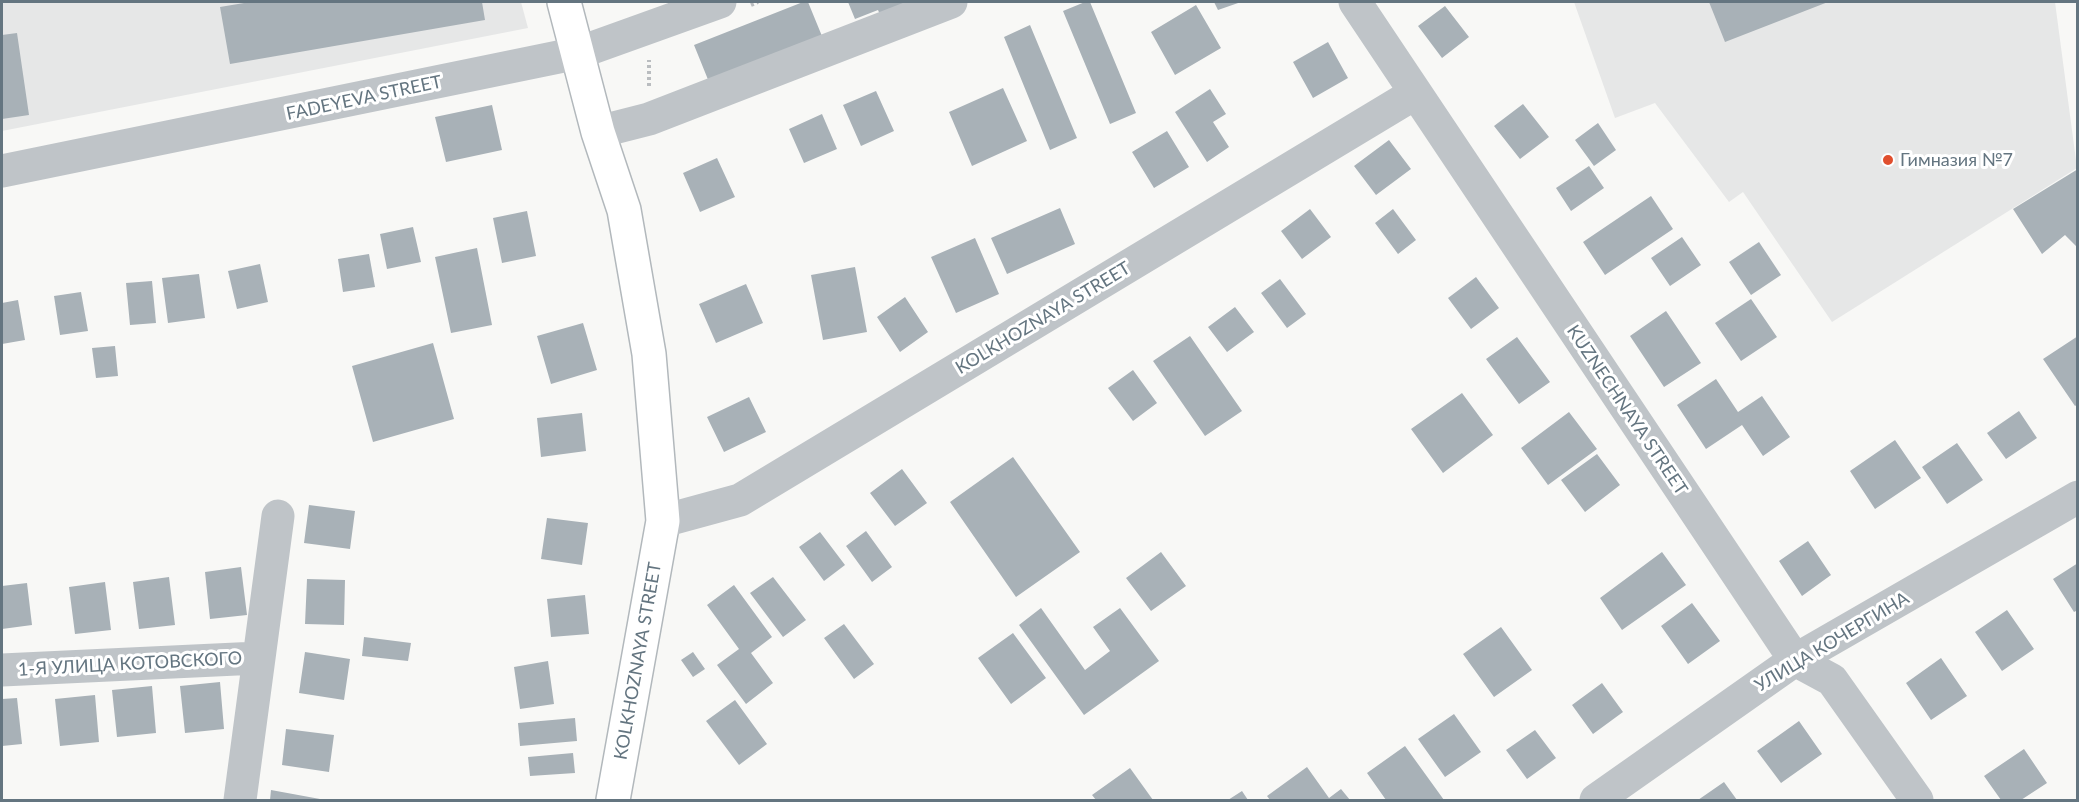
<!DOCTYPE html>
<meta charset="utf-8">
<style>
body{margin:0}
#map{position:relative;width:2079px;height:802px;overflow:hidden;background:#f8f8f6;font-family:Lato,sans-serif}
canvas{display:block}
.frame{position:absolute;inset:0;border:3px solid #647580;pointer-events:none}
</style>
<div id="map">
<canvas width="2079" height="802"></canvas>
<div class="frame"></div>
</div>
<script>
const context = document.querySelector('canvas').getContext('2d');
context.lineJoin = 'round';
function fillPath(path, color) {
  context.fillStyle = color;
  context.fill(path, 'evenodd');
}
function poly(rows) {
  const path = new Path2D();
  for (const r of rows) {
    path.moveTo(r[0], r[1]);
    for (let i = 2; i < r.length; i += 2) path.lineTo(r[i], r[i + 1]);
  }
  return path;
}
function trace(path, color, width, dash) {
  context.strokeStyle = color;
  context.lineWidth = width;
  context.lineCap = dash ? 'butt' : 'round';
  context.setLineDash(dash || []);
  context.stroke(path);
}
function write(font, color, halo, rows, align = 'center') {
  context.font = font + ' Lato,sans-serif';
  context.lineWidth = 6;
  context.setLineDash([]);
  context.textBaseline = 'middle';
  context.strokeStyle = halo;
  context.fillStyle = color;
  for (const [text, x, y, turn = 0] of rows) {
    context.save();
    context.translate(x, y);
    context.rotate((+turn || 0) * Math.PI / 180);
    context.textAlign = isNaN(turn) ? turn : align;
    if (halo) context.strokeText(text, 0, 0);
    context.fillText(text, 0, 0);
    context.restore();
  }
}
const built = poly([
 [2,2,521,2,528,28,2,131],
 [1574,2,2055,2,2077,168,1832,322,1743,192,1729,202,1655,103,1615,118]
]);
const building = poly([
 [250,2,482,2,485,20,230,64,220,7],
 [803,2,808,2,824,41,711,87,694,45],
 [848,2,903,2,906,7,881,17,878,10,855,19],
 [1085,2,1090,2,1136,113,1110,124,1063,11],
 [1214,2,1241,2,1218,10],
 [1709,2,1828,2,1725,42],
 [1196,5,1221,48,1175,75,1151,32],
 [1445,6,1469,37,1442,58,1418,26],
 [1030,25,1077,138,1050,150,1004,37],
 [17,33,29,115,2,119,2,35],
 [1328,42,1348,78,1313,98,1293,62],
 [1003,88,1027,141,972,166,949,112],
 [1210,89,1226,114,1213,122,1229,147,1207,162,1175,112],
 [876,91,894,131,861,146,843,105],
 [1523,104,1549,137,1520,159,1494,126],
 [492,105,502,150,446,162,435,117],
 [822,114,837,149,804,163,789,129],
 [1598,123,1616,150,1594,166,1575,140],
 [1167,131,1189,167,1154,188,1132,152],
 [1389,140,1411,169,1376,195,1354,166],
 [717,158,735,197,700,212,683,173],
 [1589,166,1604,188,1571,211,1556,188],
 [2078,169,2078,248,2065,235,2042,254,2013,209],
 [1651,196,1673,229,1605,275,1583,242],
 [1060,208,1075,244,1007,274,991,238],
 [1310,209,1331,237,1302,259,1281,231],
 [1393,209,1416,240,1398,254,1375,223],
 [527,211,536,256,502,263,493,218],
 [413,227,421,262,387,269,380,234],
 [1682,237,1701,265,1670,286,1651,258],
 [975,238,999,294,956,313,931,257],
 [1759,242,1781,275,1751,295,1729,262],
 [477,248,492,325,451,333,435,257],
 [369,254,375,287,343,292,338,259],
 [260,264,268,302,237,309,228,271],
 [855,267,867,332,823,340,811,275],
 [199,274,205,318,168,323,162,278],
 [1476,277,1499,308,1471,329,1448,298],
 [1280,279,1306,314,1287,328,1261,293],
 [152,281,156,323,130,325,126,283],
 [746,284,763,323,716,343,699,304],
 [81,292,88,331,60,335,54,296],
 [905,297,928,332,900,352,877,317],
 [1751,299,1777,337,1741,361,1715,323],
 [18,300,25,340,2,344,2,303],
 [1235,307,1254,332,1227,352,1208,327],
 [1666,311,1701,363,1664,387,1630,336],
 [583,323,597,370,551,384,537,336],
 [1190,336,1242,411,1205,436,1153,361],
 [2078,336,2078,404,2075,406,2043,359],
 [1517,337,1550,382,1519,404,1486,359],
 [433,343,454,419,373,442,352,366],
 [115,346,118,376,96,378,92,348],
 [1133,370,1157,403,1133,421,1108,388],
 [1716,379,1738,412,1762,396,1790,437,1763,456,1742,425,1706,449,1677,405],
 [1462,393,1493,435,1443,473,1411,429],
 [749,397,766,432,724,452,707,417],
 [2019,411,2037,438,2006,459,1987,433],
 [1569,412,1597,449,1548,485,1521,448],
 [582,413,586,451,541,457,537,418],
 [1895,440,1921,478,1875,509,1850,471],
 [1957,443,1983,480,1947,504,1922,467],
 [1597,454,1620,485,1585,512,1561,480],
 [1013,457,1080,552,1016,597,950,502],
 [902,469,927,503,895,526,870,493],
 [309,505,355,511,350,549,304,543],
 [547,518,588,523,582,565,541,559],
 [866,531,892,567,872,582,846,546],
 [820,532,845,565,824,581,799,547],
 [1808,541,1831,575,1802,596,1779,561],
 [1161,552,1186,586,1151,611,1126,578],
 [1662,552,1686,585,1622,630,1600,598],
 [2078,563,2078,610,2074,612,2053,579],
 [241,567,247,615,210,619,205,572],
 [169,577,175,625,139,629,133,582],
 [773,577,806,620,783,637,750,593],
 [307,579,345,580,344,625,305,624],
 [105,582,111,630,75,634,69,587],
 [27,583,32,625,2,629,2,586],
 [734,585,772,637,751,653,773,683,746,704,717,665,739,649,707,605],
 [585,595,589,634,551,637,547,599],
 [1692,603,1720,641,1688,664,1661,626],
 [1041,608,1085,670,1110,651,1093,627,1120,608,1159,661,1084,715,1019,625],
 [2007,610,2034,649,2002,671,1975,632],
 [844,624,874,664,854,679,824,638],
 [1501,627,1532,670,1494,697,1463,654],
 [1013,633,1046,678,1011,704,978,658],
 [364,637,411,643,408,661,362,656],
 [305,652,350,659,344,700,299,693],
 [693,652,705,669,693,677,681,660],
 [1941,658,1967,696,1931,720,1906,683],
 [548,661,554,704,520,709,514,667],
 [220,682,224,729,185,733,180,686],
 [1602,683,1623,712,1593,734,1572,705],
 [152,686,156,733,117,737,112,690],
 [95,695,99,742,60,746,55,699],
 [17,698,22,744,2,746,2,699],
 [735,700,767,744,739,765,706,721],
 [1454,714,1481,752,1445,777,1418,739],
 [575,718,577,741,520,746,518,723],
 [1799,721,1822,754,1781,783,1757,751],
 [286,729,334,735,329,772,282,765],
 [1535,730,1556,758,1527,779,1506,750],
 [1405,746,1444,800,1386,800,1367,773],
 [2024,749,2047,783,2021,800,2001,800,1984,776],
 [573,753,575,773,530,776,528,757],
 [1307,767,1329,798,1341,789,1350,800,1270,800,1267,796],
 [1130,768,1153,800,1096,800,1092,795],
 [1724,782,1737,800,1698,800],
 [271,790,320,799,320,800,270,800],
 [1242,791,1248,800,1228,800]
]);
const path = poly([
 [751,5,758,2],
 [649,86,649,60]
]);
const street = poly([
 [1355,2,1795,660,1832,680,1917,800],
 [598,132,649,119,951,2],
 [2,171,578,53,720,2],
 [663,521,740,500,1414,94],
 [2,670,258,658],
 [240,800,278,516],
 [1596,800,1795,660,2078,497]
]);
const secondary = poly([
 [564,2,598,132,624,210,649,354,663,521,613,800]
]);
const markers = [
 [1888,160,6,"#e04f2e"]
];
const streetNames = [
 ["FADEYEVA STREET",364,98,-12],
 ["KOLKHOZNAYA STREET",1043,318,-31],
 ["KUZNECHNAYA STREET",1627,410,56],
 ["УЛИЦА КОЧЕРГИНА",1832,642,-31],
 ["KOLKHOZNAYA STREET",638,661,-80],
 ["1-Я УЛИЦА КОТОВСКОГО",130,664,-3]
];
const poiNames = [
 ["Гимназия №7",1900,160]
];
fillPath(built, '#e6e7e7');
fillPath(building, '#a8b1b7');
trace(secondary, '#b2b8bc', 36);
trace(path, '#babdc0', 4, [3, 3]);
trace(street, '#bfc4c8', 33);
trace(secondary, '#fff', 33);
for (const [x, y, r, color] of markers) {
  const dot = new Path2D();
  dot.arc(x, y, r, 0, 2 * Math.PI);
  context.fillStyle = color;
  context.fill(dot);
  trace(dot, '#fff', 2);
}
write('18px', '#647580', '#fff', streetNames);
write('18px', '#647580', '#fff', poiNames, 'left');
</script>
